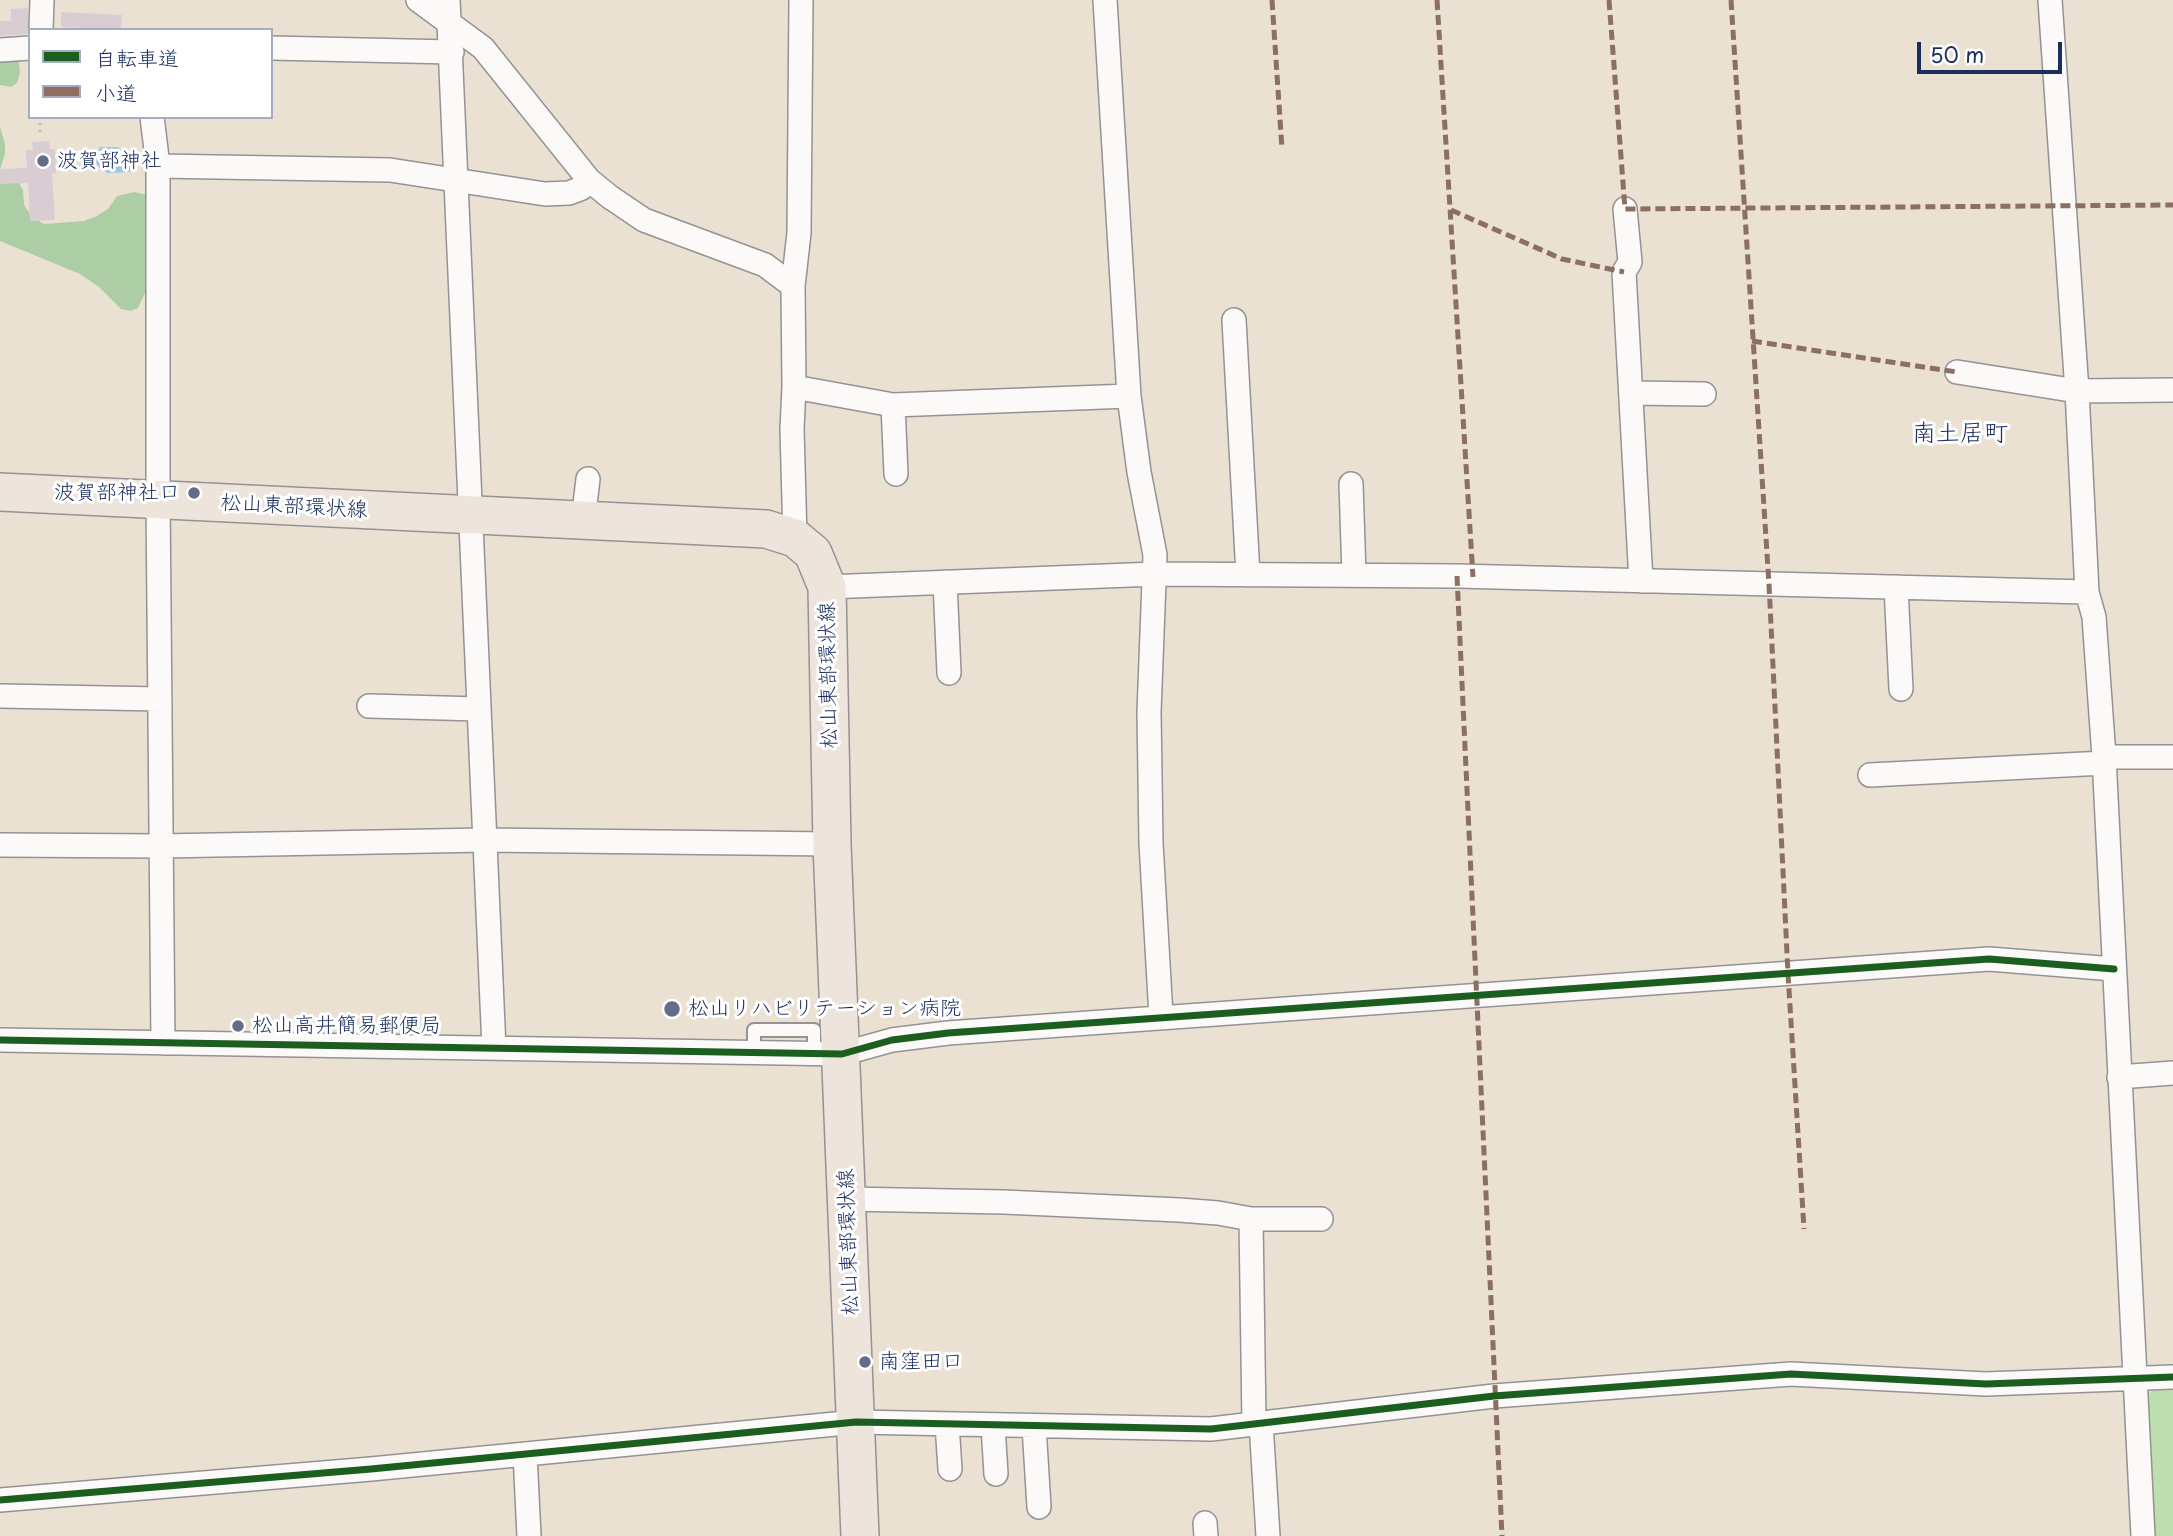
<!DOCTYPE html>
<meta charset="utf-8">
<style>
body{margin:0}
#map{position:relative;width:2173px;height:1536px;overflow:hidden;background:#ebe1d3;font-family:"Playpen Sans","Klee One",sans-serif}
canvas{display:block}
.legend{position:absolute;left:28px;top:28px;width:245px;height:91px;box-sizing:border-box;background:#fff;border:2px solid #a4acbf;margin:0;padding:9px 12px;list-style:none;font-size:21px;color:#1b2f5e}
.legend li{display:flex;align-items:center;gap:14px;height:35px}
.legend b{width:35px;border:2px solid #a4acbf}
.scale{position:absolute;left:1917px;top:42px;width:145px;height:32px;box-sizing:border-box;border:4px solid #1b2f5e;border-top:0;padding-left:9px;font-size:21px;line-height:24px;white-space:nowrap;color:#1b2f5e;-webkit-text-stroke:5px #fff;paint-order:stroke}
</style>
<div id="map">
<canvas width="2173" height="1536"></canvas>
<ul class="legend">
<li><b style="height:9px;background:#1b5e20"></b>自転車道</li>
<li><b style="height:9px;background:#8d6e63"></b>小道</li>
</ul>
<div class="scale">50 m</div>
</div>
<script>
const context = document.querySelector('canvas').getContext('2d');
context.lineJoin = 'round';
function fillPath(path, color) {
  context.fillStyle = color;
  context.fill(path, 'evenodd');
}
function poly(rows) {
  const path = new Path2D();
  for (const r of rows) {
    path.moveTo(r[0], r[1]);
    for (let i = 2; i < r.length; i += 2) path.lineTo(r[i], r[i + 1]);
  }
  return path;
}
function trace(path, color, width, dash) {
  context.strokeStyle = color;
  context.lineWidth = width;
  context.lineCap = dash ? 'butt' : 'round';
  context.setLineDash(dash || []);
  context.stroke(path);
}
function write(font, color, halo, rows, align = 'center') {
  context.font = font + ' "Playpen Sans","Klee One",sans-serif';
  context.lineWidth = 6;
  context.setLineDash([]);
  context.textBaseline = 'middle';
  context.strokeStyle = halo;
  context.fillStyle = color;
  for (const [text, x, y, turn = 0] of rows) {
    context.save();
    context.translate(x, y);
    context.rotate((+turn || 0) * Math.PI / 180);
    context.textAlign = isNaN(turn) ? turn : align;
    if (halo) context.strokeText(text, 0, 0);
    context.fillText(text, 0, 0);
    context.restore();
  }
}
const green = poly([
 [2173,1386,2173,1536,2152,1536,2143,1398,2157,1387]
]);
const forest = poly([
 [0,59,16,59,19,63,20,73,17,83,11,87,0,85],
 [0,127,5,144,5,154,0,169,18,182,23,190,24,205,32,217,44,224,84,221,95,217,108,209,117,196,134,192,148,195,151,280,138,308,131,311,121,309,99,287,80,274,0,241]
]);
const water = poly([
 [100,147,117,147,122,150,131,161,130,172,108,173,101,169,96,164,95,158]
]);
const building = poly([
 [28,8,28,34,0,36,0,21,11,21,11,9],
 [61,12,122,15,121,30,61,27],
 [49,141,50,149,55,149,56,173,52,173,55,220,30,221,28,183,0,184,0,169,27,168,26,150,33,150,32,142]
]);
const path = poly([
 [40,132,40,117]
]);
const service = poly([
 [754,1052,754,1030,814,1030,814,1053]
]);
const minor = poly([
 [418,0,483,48,589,180,610,197,644,220,765,265,793,286],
 [448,0,494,1048],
 [1105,0,1129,396,1139,472,1155,555,1149,712,1151,843,1161,1016],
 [2050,0,2077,391,2087,592,2094,617,2104,757,2143,1536],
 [41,30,42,0],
 [271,48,452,52],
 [0,50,30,48],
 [152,117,158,166,158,500,163,1043],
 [158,166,390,170,545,194,569,193,582,188,589,180],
 [1625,209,1630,262,1624,272,1641,581],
 [1234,320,1248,575],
 [1957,372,2077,391,2173,390],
 [794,387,893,405,1129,396],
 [1631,393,1704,394],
 [893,405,896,474],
 [1351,484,1354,575],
 [583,521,588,479],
 [795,538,792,429,794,387,793,286,799,233,801,0],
 [945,582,949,673],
 [827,587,1155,574,1457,576,2087,592],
 [1896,587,1901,689],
 [0,696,160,699],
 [369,706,479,709],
 [2104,757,2173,757],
 [1870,775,2104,763],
 [0,845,162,846,484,840,832,844],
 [0,1040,842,1054,892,1040,948,1033,1989,959,2114,969],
 [2119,1077,2173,1073],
 [847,1199,1004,1202,1179,1210,1218,1213,1251,1219,1321,1219],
 [1251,1219,1254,1424],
 [1261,1423,1268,1536],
 [947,1424,950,1469],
 [993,1426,996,1474],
 [1034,1426,1039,1507],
 [525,1454,529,1536],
 [0,1500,371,1469,856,1422,1211,1429,1494,1396,1791,1374,1986,1384,2173,1377],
 [1205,1523,1206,1536]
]);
const primary = poly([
 [0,492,766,529,795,538,813,553,827,587,832,844,860,1536]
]);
const quiet = poly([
 [1272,0,1282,149],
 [1437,0,1473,577],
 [1609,0,1625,209,2173,205],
 [1731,0,1769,584,1788,974,1804,1229],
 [1451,210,1562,259,1624,272],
 [1752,341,1957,372],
 [1457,576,1502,1536]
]);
const cycleway = poly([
 [0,1040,842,1054,892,1040,948,1033,1989,959,2114,969],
 [0,1500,371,1469,856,1422,1211,1429,1494,1396,1791,1374,1986,1384,2173,1377]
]);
const markers = [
 [43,161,7,"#646d87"],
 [194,493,7,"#646d87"],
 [672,1009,9,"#646d87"],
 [238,1026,7,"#646d87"],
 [865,1362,7,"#646d87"]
];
const poiNames = [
 ["波賀部神社",57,161],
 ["波賀部神社口",180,493,"right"],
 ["松山リハビリテーション病院",688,1009],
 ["松山高井簡易郵便局",252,1026],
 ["南窪田口",879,1362]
];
const streetNames = [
 ["松山東部環状線",294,507,3],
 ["松山東部環状線",829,675,-91],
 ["松山東部環状線",849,1242,-92]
];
const quarterNames = [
 ["南土居町",1960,434]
];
fillPath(green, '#bedeb0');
fillPath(forest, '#adcda4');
fillPath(water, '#9ac7e6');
fillPath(building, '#d7cdd3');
trace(service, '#949293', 16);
trace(minor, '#949293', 26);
trace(primary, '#949293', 40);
trace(path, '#c0c0c2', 3.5, [2, 5]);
trace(service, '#fcfaf8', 12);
trace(minor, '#fcfaf8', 23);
trace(primary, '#ede4dc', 37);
trace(quiet, '#8d6e63', 5, [10, 5]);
trace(cycleway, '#1b5e20', 7);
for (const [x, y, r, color] of markers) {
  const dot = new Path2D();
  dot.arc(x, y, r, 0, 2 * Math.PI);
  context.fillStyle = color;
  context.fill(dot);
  trace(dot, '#fff', 2.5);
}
write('21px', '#1b2f5e', '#fff', poiNames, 'left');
write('21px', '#1b2f5e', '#fff', streetNames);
write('24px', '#1b2f5e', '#fff', quarterNames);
</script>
